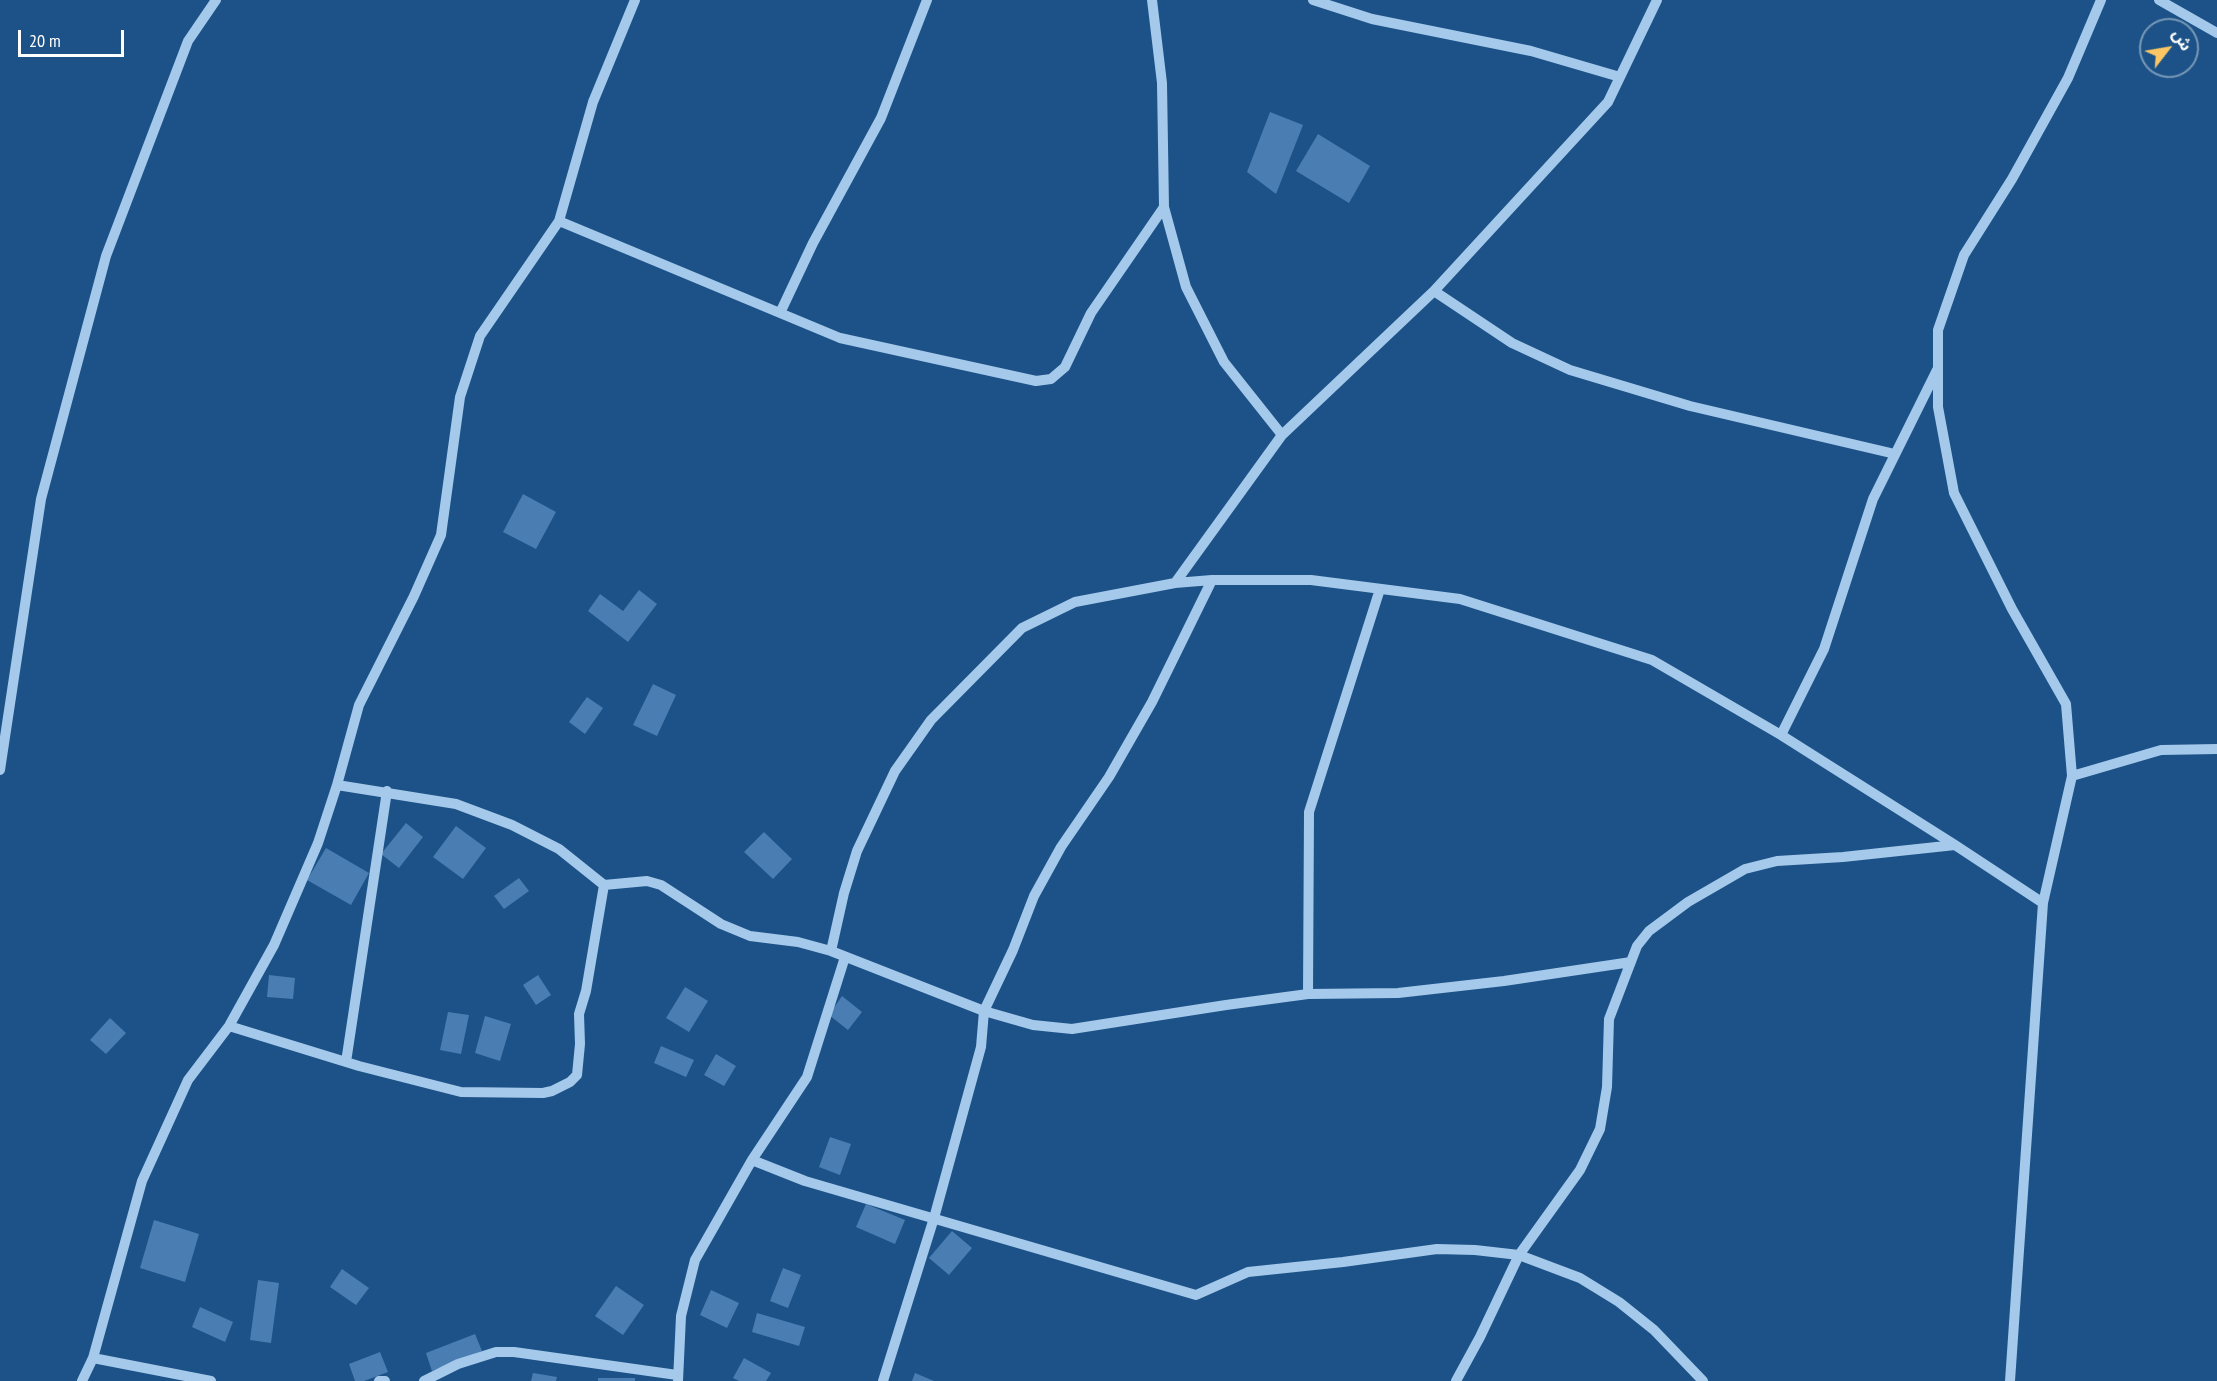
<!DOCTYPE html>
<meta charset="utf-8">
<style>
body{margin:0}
#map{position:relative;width:2217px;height:1381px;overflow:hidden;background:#1c5287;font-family:"PT Sans Narrow","Noto Sans Arabic",sans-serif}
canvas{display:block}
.north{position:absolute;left:2139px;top:18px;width:60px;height:60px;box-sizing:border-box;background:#1c5287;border:2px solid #7797b7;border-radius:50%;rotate:59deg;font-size:16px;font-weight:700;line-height:24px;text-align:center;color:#fff}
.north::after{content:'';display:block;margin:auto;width:21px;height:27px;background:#fbc663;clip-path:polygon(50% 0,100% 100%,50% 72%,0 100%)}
.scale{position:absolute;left:18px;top:30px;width:106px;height:27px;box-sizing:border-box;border:3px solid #fff;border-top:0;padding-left:8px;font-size:18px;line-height:21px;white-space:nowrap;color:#fff;-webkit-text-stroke:4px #1c5287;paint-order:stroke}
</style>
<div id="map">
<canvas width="2217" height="1381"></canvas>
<div class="north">ش</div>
<div class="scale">20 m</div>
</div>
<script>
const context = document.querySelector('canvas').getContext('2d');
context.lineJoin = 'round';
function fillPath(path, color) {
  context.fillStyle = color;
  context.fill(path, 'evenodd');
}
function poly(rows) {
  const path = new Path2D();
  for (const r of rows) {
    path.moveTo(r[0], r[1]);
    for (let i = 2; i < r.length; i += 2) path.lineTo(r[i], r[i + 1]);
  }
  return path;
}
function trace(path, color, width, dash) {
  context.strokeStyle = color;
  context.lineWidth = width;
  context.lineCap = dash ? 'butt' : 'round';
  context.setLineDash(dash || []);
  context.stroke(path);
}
const building = poly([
 [1270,112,1303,125,1276,194,1247,172],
 [1318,134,1370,166,1349,203,1296,171],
 [523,494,556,512,536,549,503,532],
 [639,590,657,604,628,642,588,611,600,594,623,611],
 [653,684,676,695,657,736,633,725],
 [587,697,603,708,585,734,569,722],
 [406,823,423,837,399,868,381,854],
 [456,826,486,848,463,879,433,857],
 [764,832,792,859,773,879,744,852],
 [326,848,369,873,351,905,307,880],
 [519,878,529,891,504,909,494,896],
 [269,975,295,978,293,999,267,997],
 [538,975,551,995,536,1005,523,985],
 [685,987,708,1001,689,1032,666,1018],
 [842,996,862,1012,848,1030,829,1015],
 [448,1012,469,1015,461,1054,440,1050],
 [485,1016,511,1024,500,1061,475,1053],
 [110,1018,126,1033,106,1054,90,1040],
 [661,1046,694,1060,686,1077,654,1063],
 [716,1054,736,1066,724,1086,704,1075],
 [830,1137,851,1144,840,1175,819,1167],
 [866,1204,905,1220,895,1244,856,1227],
 [154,1220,199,1234,185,1282,140,1268],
 [952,1231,972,1248,949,1275,929,1258],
 [783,1268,801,1275,788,1308,770,1301],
 [342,1269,369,1288,356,1305,330,1287],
 [258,1280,279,1283,271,1343,250,1340],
 [616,1286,644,1305,623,1335,595,1316],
 [711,1290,739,1303,727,1328,700,1315],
 [200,1307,233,1322,225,1342,192,1327],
 [757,1313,805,1327,799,1346,752,1332],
 [475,1334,482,1351,432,1371,426,1353],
 [380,1352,388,1372,364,1381,355,1381,349,1364],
 [744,1358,771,1373,766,1381,739,1381,733,1378],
 [533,1373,557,1377,556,1381,531,1381],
 [915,1373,934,1381,912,1381],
 [598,1378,635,1378,635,1381,598,1381]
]);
const minor = poly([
 [1152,0,1162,83,1164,207,1186,287,1224,362,1282,435],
 [1313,0,1372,19,1531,51,1620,77],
 [2159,0,2217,33],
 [559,221,840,338,1036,381,1051,379,1065,367,1091,313,1164,207],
 [1434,291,1512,343,1570,370,1690,406,1895,454],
 [780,313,813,243,881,118,927,0],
 [1175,583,1282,435,1434,291,1608,102,1657,0],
 [1781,735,1824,649,1873,499,1937,370],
 [0,770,41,499,106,256,188,41,216,0],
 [2072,776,2161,750,2217,749],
 [337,785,456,804,512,825,559,849,604,885,647,881,661,885,721,924,750,936,798,942,831,951,984,1011,1033,1025,1072,1029,1226,1005,1308,994,1398,993,1504,981,1631,962],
 [831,951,844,893,857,851,895,771,931,720,1022,628,1075,602,1175,583,1212,580,1311,580,1460,599,1652,660,1781,735,1955,845,2043,903],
 [1308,994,1309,812,1380,589],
 [229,1026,359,1066,461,1092,543,1093,552,1091,570,1082,577,1075,580,1044,579,1014,586,991,604,885],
 [346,1062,387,791],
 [752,1160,805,1181,1196,1295,1248,1272,1343,1262,1437,1249,1475,1250,1519,1255,1580,1278,1619,1302,1654,1330,1703,1381],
 [93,1358,211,1381],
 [82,1381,93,1358,142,1181,188,1080,229,1026,274,945,318,843,337,785,359,705,414,596,441,535,460,397,480,336,559,221,593,102,635,0],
 [379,1381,385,1381],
 [424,1381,458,1364,496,1352,514,1352,677,1375],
 [678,1381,681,1316,695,1260,752,1160,807,1077,845,957],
 [883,1381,934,1218,981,1047,984,1011,1013,950,1034,896,1061,847,1109,777,1152,702,1212,580],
 [1456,1381,1480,1337,1519,1255,1580,1170,1600,1129,1607,1087,1609,1019,1637,946,1649,931,1688,902,1745,869,1777,861,1843,857,1955,845],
 [2010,1381,2043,903,2072,776,2066,704,2012,609,1954,493,1938,407,1938,330,1964,255,2012,179,2068,78,2101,0]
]);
fillPath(building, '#4a7eb2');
trace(minor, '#a5c9eb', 10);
</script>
